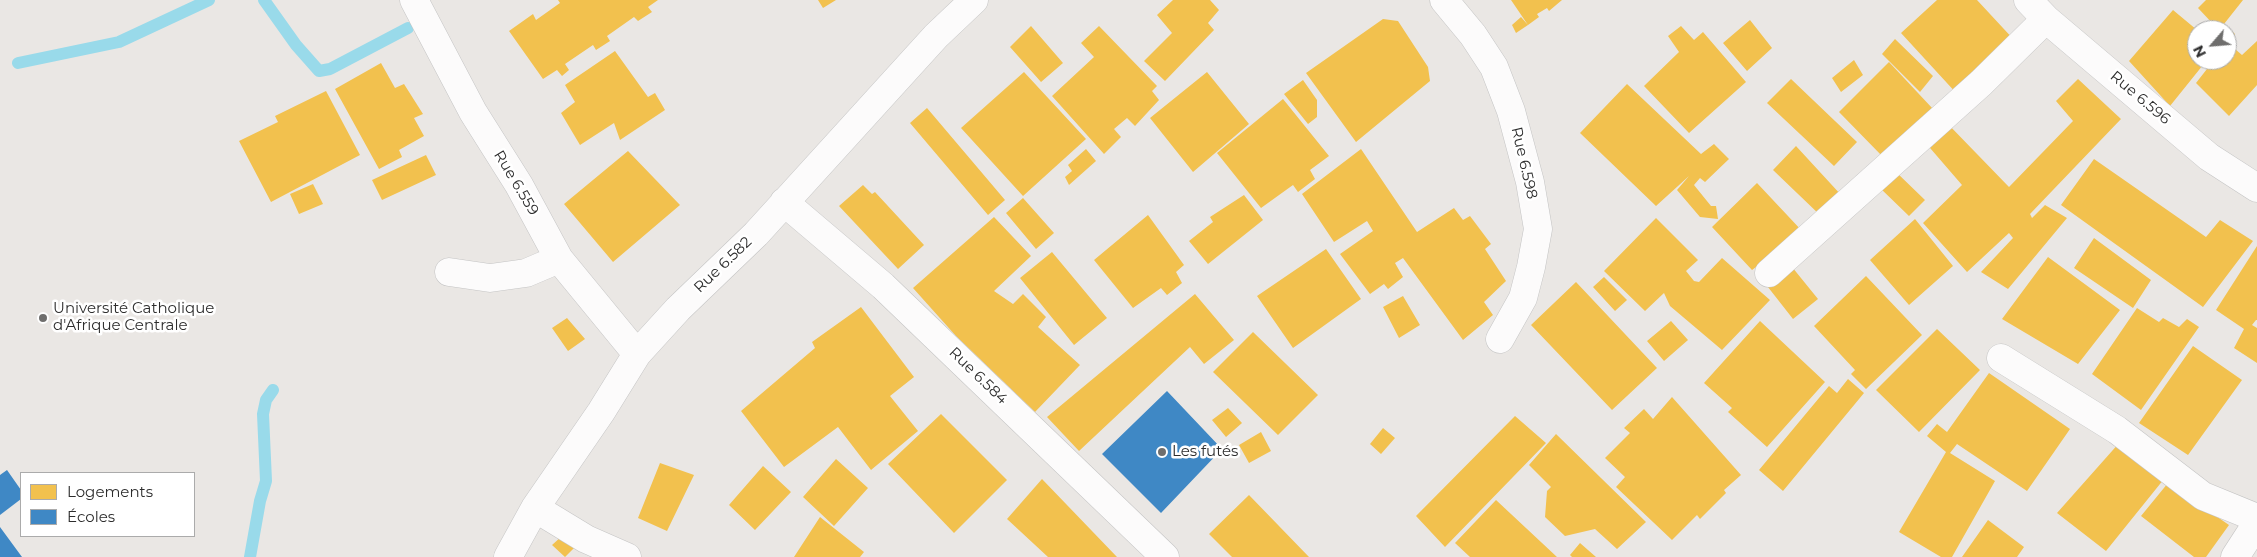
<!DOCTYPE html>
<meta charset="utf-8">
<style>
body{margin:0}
#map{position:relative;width:2257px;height:557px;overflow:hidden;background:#eae7e4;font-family:Montserrat,sans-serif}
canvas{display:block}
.legend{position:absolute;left:20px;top:472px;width:175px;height:65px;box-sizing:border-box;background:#fff;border:1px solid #ababab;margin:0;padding:6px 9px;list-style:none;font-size:15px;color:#2d2d2d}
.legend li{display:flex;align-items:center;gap:10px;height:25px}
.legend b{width:25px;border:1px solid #ababab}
.north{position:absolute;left:2187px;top:20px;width:50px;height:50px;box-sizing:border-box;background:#fff;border:1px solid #ababab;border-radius:50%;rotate:243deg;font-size:14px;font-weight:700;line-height:20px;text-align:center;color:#2d2d2d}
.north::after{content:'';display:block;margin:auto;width:18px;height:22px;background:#6f6e6d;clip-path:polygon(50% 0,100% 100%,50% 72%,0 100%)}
</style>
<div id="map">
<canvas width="2257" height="557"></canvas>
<ul class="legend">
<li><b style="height:14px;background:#f2c14e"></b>Logements</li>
<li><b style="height:14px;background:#3f88c5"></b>Écoles</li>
</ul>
<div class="north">N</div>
</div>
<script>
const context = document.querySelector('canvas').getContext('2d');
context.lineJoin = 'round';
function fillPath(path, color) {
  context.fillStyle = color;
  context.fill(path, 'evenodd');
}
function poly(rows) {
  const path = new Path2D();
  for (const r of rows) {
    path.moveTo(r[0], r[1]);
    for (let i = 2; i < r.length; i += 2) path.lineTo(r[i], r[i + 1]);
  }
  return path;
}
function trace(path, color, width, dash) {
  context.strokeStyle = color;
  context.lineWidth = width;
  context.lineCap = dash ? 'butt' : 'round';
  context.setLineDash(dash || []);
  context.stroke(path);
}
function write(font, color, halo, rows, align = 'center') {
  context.font = font + ' Montserrat,sans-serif';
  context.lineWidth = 5;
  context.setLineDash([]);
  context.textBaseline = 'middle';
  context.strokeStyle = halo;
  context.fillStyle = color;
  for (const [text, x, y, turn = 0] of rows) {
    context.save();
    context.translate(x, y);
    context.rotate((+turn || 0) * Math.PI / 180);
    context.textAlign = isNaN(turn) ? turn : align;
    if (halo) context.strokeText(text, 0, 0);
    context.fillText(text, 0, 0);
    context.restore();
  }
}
const homes = poly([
 [558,0,658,0,648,7,652,12,638,21,634,17,607,36,610,41,596,50,593,45,565,64,569,70,562,76,557,70,543,79,509,31,533,14,536,20,560,3],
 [818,0,836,0,823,8],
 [1173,0,1210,0,1219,10,1208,23,1214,30,1165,81,1144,61,1172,33,1157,15],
 [1511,0,1562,0,1549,11,1547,8,1537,14,1539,17,1528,25],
 [1937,0,1977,0,2016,42,1958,95,1901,33],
 [2206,0,2243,0,2224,24,2235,34,2228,43,2242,55,2257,41,2257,85,2229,116,2196,83,2214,60,2227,60,2227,30,2207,30,2213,24,2198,8],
 [2173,10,2197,30,2197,60,2207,60,2170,106,2129,61],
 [1521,17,1528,25,1516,33,1512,25],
 [1383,19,1398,21,1428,67,1430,81,1356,142,1306,73],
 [1750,20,1772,48,1747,71,1723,43],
 [1031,26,1063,63,1041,82,1010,47],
 [1099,26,1157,86,1152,91,1159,100,1135,126,1127,118,1114,129,1121,137,1104,154,1052,96,1094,57,1081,43],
 [1681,26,1694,40,1703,32,1746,82,1689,133,1644,86,1679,52,1668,36],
 [1895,39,1933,76,1920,92,1882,54],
 [615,51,648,97,655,93,665,110,620,140,614,123,580,145,561,113,575,102,565,85],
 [1854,60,1863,75,1841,92,1832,78],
 [1889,62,1933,109,1883,157,1839,112],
 [381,63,395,88,404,84,423,114,414,118,424,136,399,150,402,157,379,169,335,89],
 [1024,72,1086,139,1023,196,961,128],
 [1207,72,1249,124,1193,172,1150,118],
 [1791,79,1857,142,1834,166,1767,103],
 [2078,79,2121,119,2030,214,2032,218,2045,205,2067,218,2008,289,1981,272,2013,238,2009,233,1967,272,1923,223,1962,185,1924,141,1945,121,2009,187,2073,121,2056,101],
 [1303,80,1317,100,1317,117,1308,124,1284,94],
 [1627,84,1701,154,1714,144,1729,159,1705,182,1700,178,1694,185,1711,206,1716,206,1718,219,1700,217,1677,190,1689,176,1656,206,1580,133],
 [326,91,360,155,271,202,239,141,278,122,275,116],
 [1283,99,1329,156,1310,170,1315,179,1298,192,1293,185,1261,208,1217,153],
 [927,108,1005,200,988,215,910,123],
 [1796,146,1842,196,1822,217,1773,170],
 [1086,149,1096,161,1069,185,1065,177,1072,171,1068,165],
 [1361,149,1417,232,1454,208,1463,220,1470,216,1491,244,1485,249,1506,281,1484,302,1493,315,1463,340,1403,258,1395,263,1403,277,1388,289,1384,284,1370,294,1340,254,1373,231,1367,221,1334,242,1302,194],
 [628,151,680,205,613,262,564,204],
 [426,155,436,175,382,200,372,180],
 [2094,159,2206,237,2220,220,2253,241,2203,307,2061,205],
 [1895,171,1925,200,1909,216,1879,187],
 [1757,183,1803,232,1752,270,1712,227],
 [313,184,323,204,299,214,290,194],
 [863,185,872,194,875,192,924,245,898,269,839,206],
 [1244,195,1263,220,1208,264,1189,241,1213,222,1210,217],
 [1023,198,1054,233,1036,249,1006,213],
 [1148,215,1184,265,1176,272,1182,283,1167,295,1161,288,1133,308,1094,260],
 [994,217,1031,256,994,291,1013,304,1023,294,1046,317,1038,327,1080,365,1035,412,956,336,913,288],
 [1656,218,1698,260,1686,271,1694,281,1699,282,1722,258,1770,300,1722,350,1670,306,1664,293,1645,311,1604,271],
 [1915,219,1953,266,1909,305,1870,260],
 [2094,238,2151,280,2133,308,2074,268],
 [2257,246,2257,320,2256,320,2252,325,2257,328,2257,363,2234,348,2244,329,2216,310],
 [1326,249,1361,299,1293,348,1257,296],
 [1052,252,1107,318,1074,345,1020,278],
 [2048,257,2120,310,2078,364,2002,319],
 [1788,262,1818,299,1793,319,1764,282],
 [1866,276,1922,335,1866,389,1851,374,1855,370,1814,326],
 [1604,277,1627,300,1615,311,1593,287],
 [1576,282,1657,368,1612,410,1531,325],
 [1195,294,1234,340,1204,364,1190,347,1079,451,1047,417],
 [1403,296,1420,325,1399,338,1383,307],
 [861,307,914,377,890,396,918,431,871,470,838,427,784,467,741,411,815,348,812,342],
 [2137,308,2159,322,2163,318,2179,327,2187,319,2199,327,2141,410,2092,374],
 [567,318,585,339,568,351,552,328],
 [1671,321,1688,340,1664,361,1647,341],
 [1760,321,1825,382,1767,447,1728,412,1732,408,1704,383],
 [1937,329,1980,370,1919,432,1876,390],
 [1253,332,1318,395,1278,435,1213,372],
 [2193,346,2242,380,2188,455,2139,423],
 [1989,373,2070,429,2027,491,1957,444,1950,453,1995,481,1952,557,1941,557,1899,532,1946,452,1927,436,1937,424,1947,432],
 [1848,379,1864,393,1783,491,1759,470,1829,386,1837,393],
 [1672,397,1741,475,1724,490,1726,493,1700,519,1697,515,1672,540,1616,487,1625,477,1605,458,1630,433,1624,428,1644,409,1653,419],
 [1228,408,1242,423,1226,437,1212,420],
 [941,414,1007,480,954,533,888,464],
 [1515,416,1546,443,1445,547,1416,516],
 [1383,428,1395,438,1381,454,1370,444],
 [1261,432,1271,451,1249,463,1239,445],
 [1556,434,1646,522,1617,549,1595,529,1565,536,1545,517,1547,491,1551,487,1529,465],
 [2120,442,2164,479,2106,551,2057,513],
 [836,459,868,488,834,526,803,497],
 [660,463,694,475,667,531,638,518],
 [763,466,791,492,755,530,729,505],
 [1042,479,1117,557,1048,557,1007,519],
 [2168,483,2229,525,2206,557,2194,557,2141,516],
 [1249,495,1309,557,1232,557,1209,534],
 [1496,500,1557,557,1470,557,1455,543],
 [820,517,864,552,860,557,794,557],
 [1988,520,2024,547,2017,557,1962,557],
 [562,536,574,548,565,557,552,545],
 [1580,543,1596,557,1572,557,1570,555]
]);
const schools = poly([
 [1167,391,1222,449,1161,513,1102,454],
 [7,470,21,490,21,499,0,515,0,475],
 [0,527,22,557,0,557]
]);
const stream = poly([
 [264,0,296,45,319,71,330,69,408,28],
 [18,63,119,42,209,0],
 [250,557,260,501,266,481,263,414,266,400,273,390]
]);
const minor = poly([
 [414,0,473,112,519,185,559,259,637,354],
 [1444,0,1473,35,1494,67,1511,111,1530,182,1538,229,1531,267,1523,298,1500,339],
 [2028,0,2046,19,2209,157,2257,188],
 [784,202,883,286,1165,557],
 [449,272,490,278,526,273,559,259],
 [1769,273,1981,83,2046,19],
 [2001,358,2117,430,2203,496,2257,518],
 [535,508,586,539,627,557],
 [508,557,535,508,601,412,637,354,678,309,756,234,936,36,974,0],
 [2235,557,2257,523]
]);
const markers = [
 [43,318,5,"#6f6e6d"],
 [1162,452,5,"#6f6e6d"]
];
const streetNames = [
 ["Rue 6.596",2140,98,40],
 ["Rue 6.598",1524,163,77],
 ["Rue 6.559",516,183,59],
 ["Rue 6.582",723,265,-44],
 ["Rue 6.584",978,376,44]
];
const poiNames = [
 ["Université Catholique",53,309],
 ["d'Afrique Centrale",53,326],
 ["Les futés",1172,452]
];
fillPath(homes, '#f2c14e');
fillPath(schools, '#3f88c5');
trace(stream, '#99daea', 12);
trace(minor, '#c4c4c4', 29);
trace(minor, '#fcfbfb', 28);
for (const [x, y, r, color] of markers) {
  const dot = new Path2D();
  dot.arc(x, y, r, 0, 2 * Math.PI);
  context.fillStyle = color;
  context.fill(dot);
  trace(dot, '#fff', 2);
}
write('15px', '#2d2d2d', '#fff', streetNames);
write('15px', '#2d2d2d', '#fff', poiNames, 'left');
</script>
